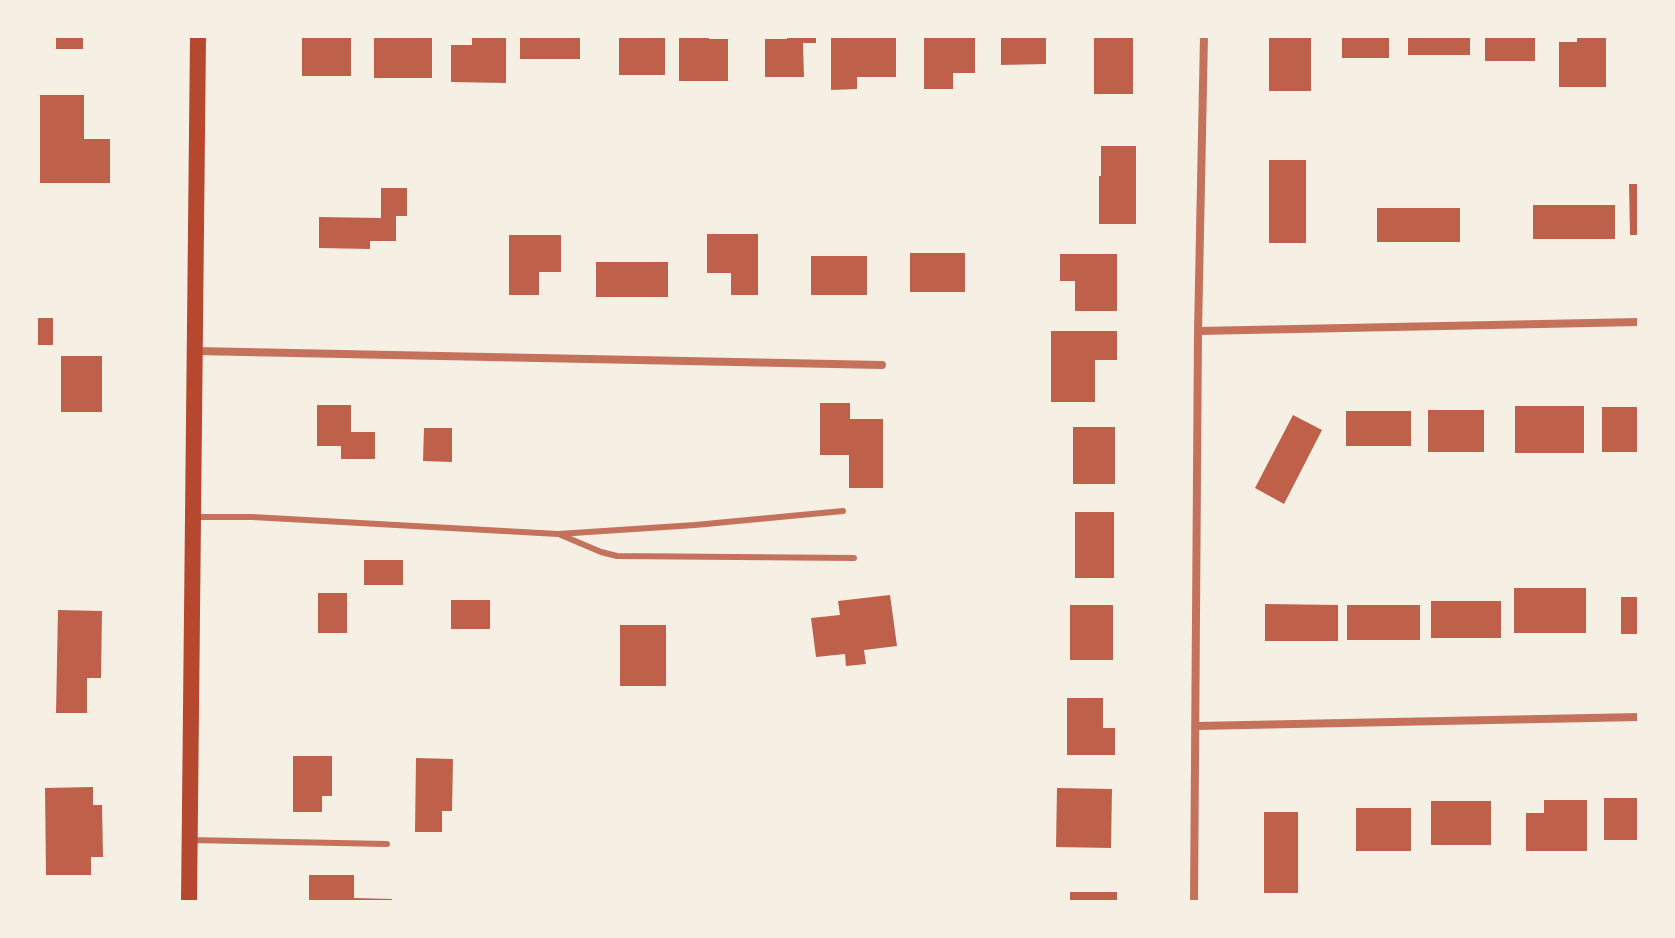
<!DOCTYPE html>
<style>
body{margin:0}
#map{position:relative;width:1675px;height:938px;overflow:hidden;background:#f6efe4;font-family:"PT Sans",sans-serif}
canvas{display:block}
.frame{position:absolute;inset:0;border:38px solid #f6efe4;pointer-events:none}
</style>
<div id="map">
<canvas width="1675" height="938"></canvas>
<div class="frame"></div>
</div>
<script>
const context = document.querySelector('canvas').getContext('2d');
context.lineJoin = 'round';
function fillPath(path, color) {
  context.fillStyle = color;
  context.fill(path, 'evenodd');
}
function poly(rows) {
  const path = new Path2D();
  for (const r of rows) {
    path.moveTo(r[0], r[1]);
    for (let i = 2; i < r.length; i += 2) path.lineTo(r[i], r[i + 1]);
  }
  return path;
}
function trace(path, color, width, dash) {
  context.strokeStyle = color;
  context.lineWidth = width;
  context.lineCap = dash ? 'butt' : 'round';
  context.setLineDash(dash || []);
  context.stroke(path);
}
const building = poly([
 [56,36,83,36,83,49,56,49],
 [302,36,351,36,351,76,302,76],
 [374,36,432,36,432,78,374,78],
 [472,36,506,36,506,83,451,82,451,45,472,45],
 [520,36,580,36,580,59,520,59],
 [619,36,665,36,665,75,619,75],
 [679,36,709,36,709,39,728,39,728,81,679,81],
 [787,36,816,36,816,43,803,43,804,77,765,77,765,39,787,39],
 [831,36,896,36,896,77,857,77,857,89,831,90],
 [975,36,975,73,953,73,953,89,924,89,924,37],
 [1001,36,1046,36,1046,64,1001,65],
 [1094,36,1133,36,1133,94,1094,94],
 [1269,36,1311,36,1311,91,1269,91],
 [1342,36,1389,36,1389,58,1342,58],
 [1408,36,1470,36,1470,55,1408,55],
 [1485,36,1535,36,1535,61,1485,61],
 [1577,36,1606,36,1606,87,1559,87,1559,42,1577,42],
 [40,95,84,95,84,139,110,139,110,183,40,183],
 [1101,146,1136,146,1136,224,1099,224,1099,176,1101,176],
 [1269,160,1306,160,1306,243,1269,243],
 [1629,184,1639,184,1639,235,1630,235],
 [381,188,407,188,407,216,396,216,396,241,370,241,370,249,319,248,319,217,381,218],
 [1533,205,1615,205,1615,239,1533,239],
 [1377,208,1460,208,1460,242,1377,242],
 [707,234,758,234,758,295,731,295,731,273,707,273],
 [509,235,561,235,561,272,539,272,539,295,509,295],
 [910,253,965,253,965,292,910,292],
 [1060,254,1117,254,1117,311,1075,311,1075,281,1060,281],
 [811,256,867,256,867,295,811,295],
 [596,262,668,262,668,297,596,297],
 [36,318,53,318,53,345,36,345],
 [1051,331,1117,331,1117,360,1095,360,1095,402,1051,402],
 [61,356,102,356,102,412,61,412],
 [820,403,850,403,850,419,883,419,883,488,849,488,849,455,820,455],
 [317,405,351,405,351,432,375,432,375,459,341,459,341,446,317,446],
 [1515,406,1584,406,1584,453,1515,453],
 [1602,407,1639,407,1639,452,1602,452],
 [1428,410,1484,410,1484,452,1428,452],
 [1346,411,1411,411,1411,446,1346,446],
 [1293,415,1322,430,1284,504,1255,488],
 [1073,427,1115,427,1115,484,1073,484],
 [424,428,452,428,452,462,423,461],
 [1075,512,1114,512,1114,578,1075,578],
 [364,560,403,560,403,585,364,585],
 [1514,588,1586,588,1586,633,1514,633],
 [318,593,347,593,347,633,318,633],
 [890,595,897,646,864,650,866,664,846,666,845,654,816,657,811,618,840,615,838,601],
 [1621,597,1639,597,1639,634,1621,634],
 [451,600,490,600,490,629,451,629],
 [1431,601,1501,601,1501,638,1431,638],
 [1265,604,1338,605,1338,641,1265,641],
 [1070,605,1113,605,1113,660,1070,660],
 [1347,605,1420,605,1420,640,1347,640],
 [58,610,102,611,101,678,87,678,87,713,56,713],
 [620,625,666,625,666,686,620,686],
 [1067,698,1103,698,1103,728,1115,728,1115,755,1067,755],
 [293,756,332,756,332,796,322,796,322,812,293,812],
 [416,758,453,759,452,811,442,811,442,832,415,832],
 [93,787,93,805,102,805,103,857,91,857,91,875,46,875,45,788],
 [1057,788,1112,789,1111,848,1056,847],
 [1604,798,1639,798,1639,840,1604,840],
 [1544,800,1587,800,1587,851,1526,851,1526,813,1544,813],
 [1431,801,1491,801,1491,845,1431,845],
 [1356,808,1411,808,1411,851,1356,851],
 [1264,812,1298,812,1298,893,1264,893],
 [309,875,354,875,354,898,392,899,392,902,309,902],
 [1070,892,1117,892,1117,902,1070,902]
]);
const service = poly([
 [197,517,252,517,558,534,695,525,843,511],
 [561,535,601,552,617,556,854,558],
 [190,840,387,844]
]);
const minor = poly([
 [1198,331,1639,322],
 [195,351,882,365],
 [1196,726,1639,717],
 [1194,902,1198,331,1204,36]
]);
const secondary = poly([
 [189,902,198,36]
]);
fillPath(building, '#bf614a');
trace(service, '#c5725c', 6);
trace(minor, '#c5725c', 8);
trace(secondary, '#b5482f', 16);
</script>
